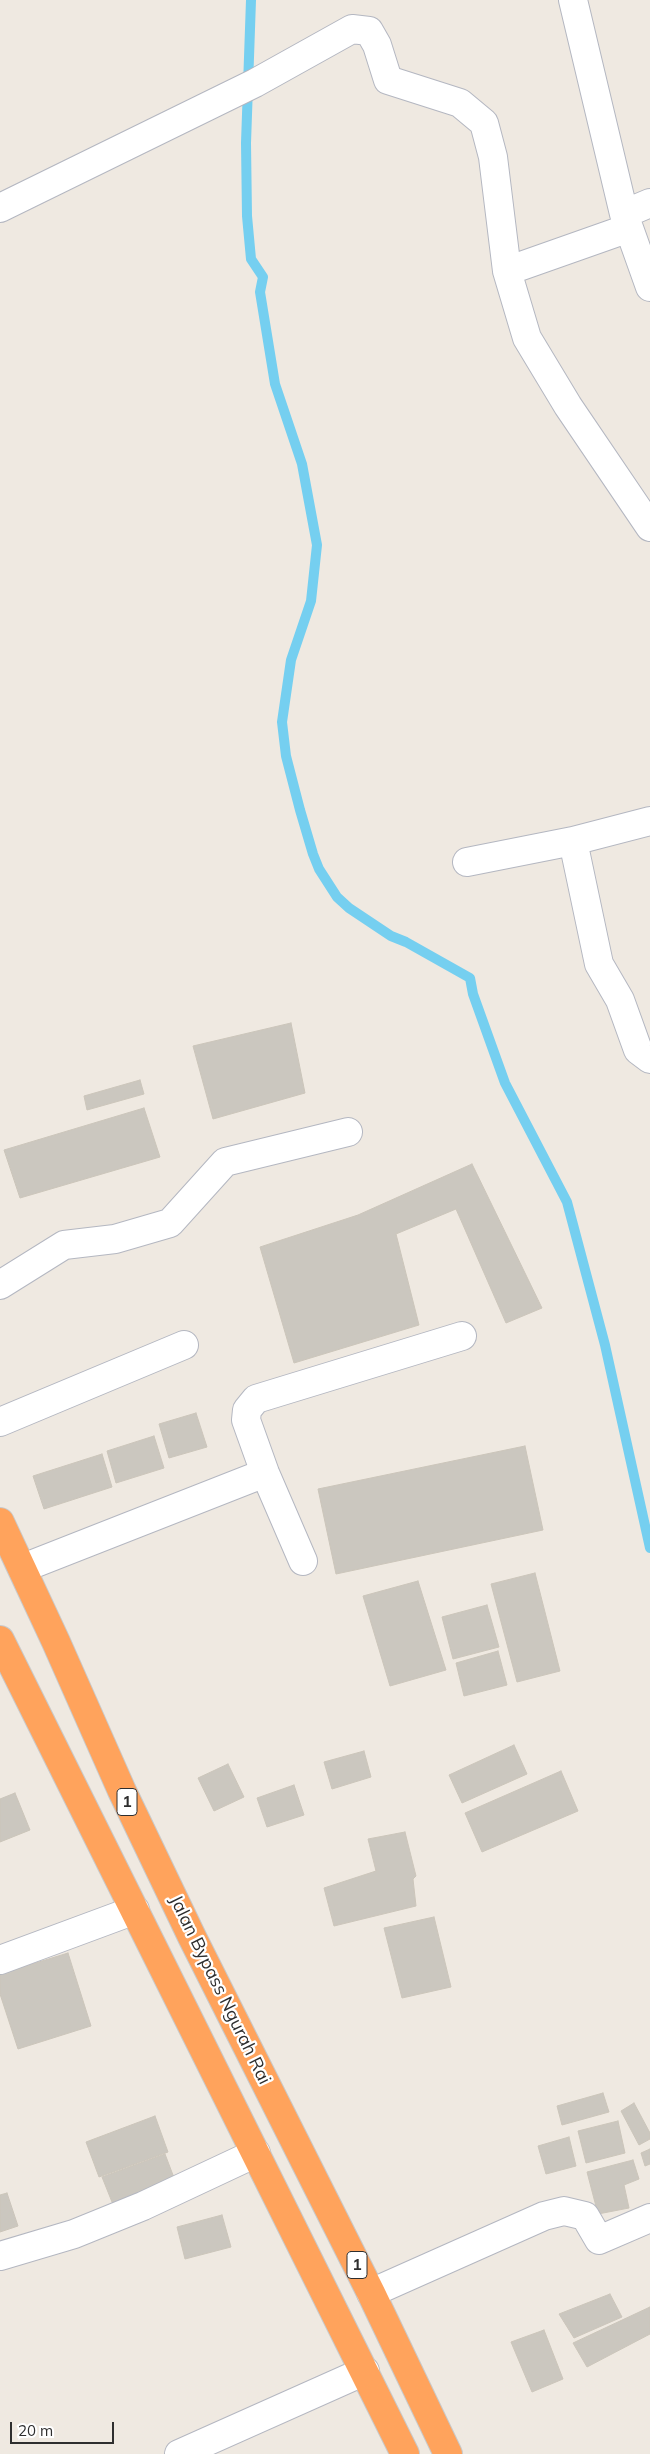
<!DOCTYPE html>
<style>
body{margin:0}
#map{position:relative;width:650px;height:2454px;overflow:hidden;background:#efe9e1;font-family:Mulish,sans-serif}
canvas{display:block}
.scale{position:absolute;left:10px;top:2422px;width:104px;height:22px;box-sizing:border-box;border:2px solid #2e2e2e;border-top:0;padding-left:6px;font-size:15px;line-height:18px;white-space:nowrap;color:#2e2e2e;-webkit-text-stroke:4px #fff;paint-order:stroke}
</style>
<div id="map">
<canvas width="650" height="2454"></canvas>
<div class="scale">20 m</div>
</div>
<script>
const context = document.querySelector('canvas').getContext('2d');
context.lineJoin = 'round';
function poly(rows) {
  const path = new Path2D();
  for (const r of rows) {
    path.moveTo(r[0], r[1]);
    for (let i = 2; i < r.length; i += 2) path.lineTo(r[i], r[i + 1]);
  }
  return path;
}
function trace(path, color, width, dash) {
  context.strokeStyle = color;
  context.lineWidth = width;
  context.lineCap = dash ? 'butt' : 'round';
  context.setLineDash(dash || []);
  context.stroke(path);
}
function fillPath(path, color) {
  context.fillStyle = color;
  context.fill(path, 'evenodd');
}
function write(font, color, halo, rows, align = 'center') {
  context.font = font + ' Mulish,sans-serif';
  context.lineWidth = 4.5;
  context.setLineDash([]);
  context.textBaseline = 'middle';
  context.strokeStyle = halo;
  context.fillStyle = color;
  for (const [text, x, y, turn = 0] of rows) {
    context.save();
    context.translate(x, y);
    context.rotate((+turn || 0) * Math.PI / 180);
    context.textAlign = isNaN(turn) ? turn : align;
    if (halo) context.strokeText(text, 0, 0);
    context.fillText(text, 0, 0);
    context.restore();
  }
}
const stream = poly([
 [251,0,246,143,247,216,251,259,263,277,260,292,275,384,302,464,317,545,311,601,291,660,282,722,286,756,300,810,313,854,319,869,337,897,349,908,391,936,406,942,470,978,473,994,505,1083,567,1202,605,1345,650,1548]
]);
const building = poly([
 [291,1023,305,1093,213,1119,193,1046,291,1023],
 [140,1080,144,1094,87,1110,84,1096,140,1080],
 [144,1108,160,1157,20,1198,4,1150,144,1108],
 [472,1164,542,1308,506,1323,456,1209,396,1234,419,1325,294,1363,260,1247,358,1215,472,1164],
 [196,1413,207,1447,169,1458,159,1424,196,1413],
 [154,1436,164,1468,116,1483,107,1451,154,1436],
 [525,1446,543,1530,336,1574,318,1489,525,1446],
 [102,1454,112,1487,44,1509,33,1476,102,1454],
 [535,1573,560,1671,517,1682,491,1584,535,1573],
 [418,1581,446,1670,390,1686,363,1596,418,1581],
 [487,1605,499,1647,453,1659,442,1617,487,1605],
 [498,1651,507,1685,464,1696,456,1663,498,1651],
 [514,1745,527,1774,462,1803,449,1775,514,1745],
 [364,1751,371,1777,332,1789,324,1762,364,1751],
 [228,1764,244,1797,214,1811,198,1778,228,1764],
 [561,1771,578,1811,482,1852,465,1813,561,1771],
 [294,1785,304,1815,267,1827,257,1798,294,1785],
 [15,1793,30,1830,0,1842,0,1799,15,1793],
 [405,1832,416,1876,413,1879,416,1906,334,1926,324,1888,376,1871,368,1839,405,1832],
 [434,1917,451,1987,402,1998,384,1928,434,1917],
 [68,1953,91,2026,18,2049,0,1994,0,1974,68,1953],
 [603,2093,609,2112,562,2125,557,2106,603,2093],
 [634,2103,650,2133,650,2139,639,2145,621,2111,634,2103],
 [155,2116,168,2152,99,2177,86,2142,155,2116],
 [618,2121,625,2153,586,2163,578,2131,618,2121],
 [569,2137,576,2166,546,2174,538,2146,569,2137],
 [650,2149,650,2164,645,2166,641,2153,650,2149],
 [165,2154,176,2183,114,2207,102,2177,165,2154],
 [633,2160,639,2179,624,2185,629,2208,598,2214,587,2172,633,2160],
 [7,2193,18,2226,0,2232,0,2195,7,2193],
 [222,2215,231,2247,185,2259,177,2227,222,2215],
 [610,2294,622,2317,574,2338,559,2314,610,2294],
 [650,2307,650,2334,587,2367,573,2343,650,2307],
 [544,2330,563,2379,532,2392,511,2342,544,2330]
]);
const minor = poly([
 [573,0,624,214,650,287],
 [0,208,255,83,352,29,369,31,377,45,388,80,460,103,484,123,493,157,507,271,527,338,568,406,650,527],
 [624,214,650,203],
 [507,271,629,228],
 [573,841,599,964,620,1000,638,1050,650,1059],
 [467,862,573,841,650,821],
 [0,1285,64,1245,115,1239,170,1223,225,1162,348,1132],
 [0,1422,184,1345],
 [303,1561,265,1473,246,1420,247,1410,256,1399,462,1336],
 [23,1568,265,1473],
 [0,1960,135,1910],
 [0,2256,74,2234,143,2206,256,2153],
 [371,2293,544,2216,564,2211,585,2216,599,2240,650,2218],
 [179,2454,365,2371]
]);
const highway = poly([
 [0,1522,56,1642,122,1791,192,1937,371,2293,448,2454],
 [0,1640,405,2454]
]);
const shields = [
 [127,1802,20],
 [357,2265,20]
];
const shieldNames = [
 ["1",127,1802],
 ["1",357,2265]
];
const streetNames = [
 ["Jalan Bypass Ngurah Rai",220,1990,64]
];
trace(stream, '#75cff0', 10);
fillPath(building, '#cbc7bf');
trace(building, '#cbc5ba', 1);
trace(minor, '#b4b7c1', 30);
trace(highway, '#c9c9c9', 30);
trace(minor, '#fff', 28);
trace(highway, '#ffa35c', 28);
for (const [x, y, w] of shields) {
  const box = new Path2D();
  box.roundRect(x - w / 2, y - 13.5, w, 27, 4);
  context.fillStyle = '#fff';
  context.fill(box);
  trace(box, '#2e2e2e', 1);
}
write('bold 16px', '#2e2e2e', null, shieldNames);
write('18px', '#2e2e2e', '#fff', streetNames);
</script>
